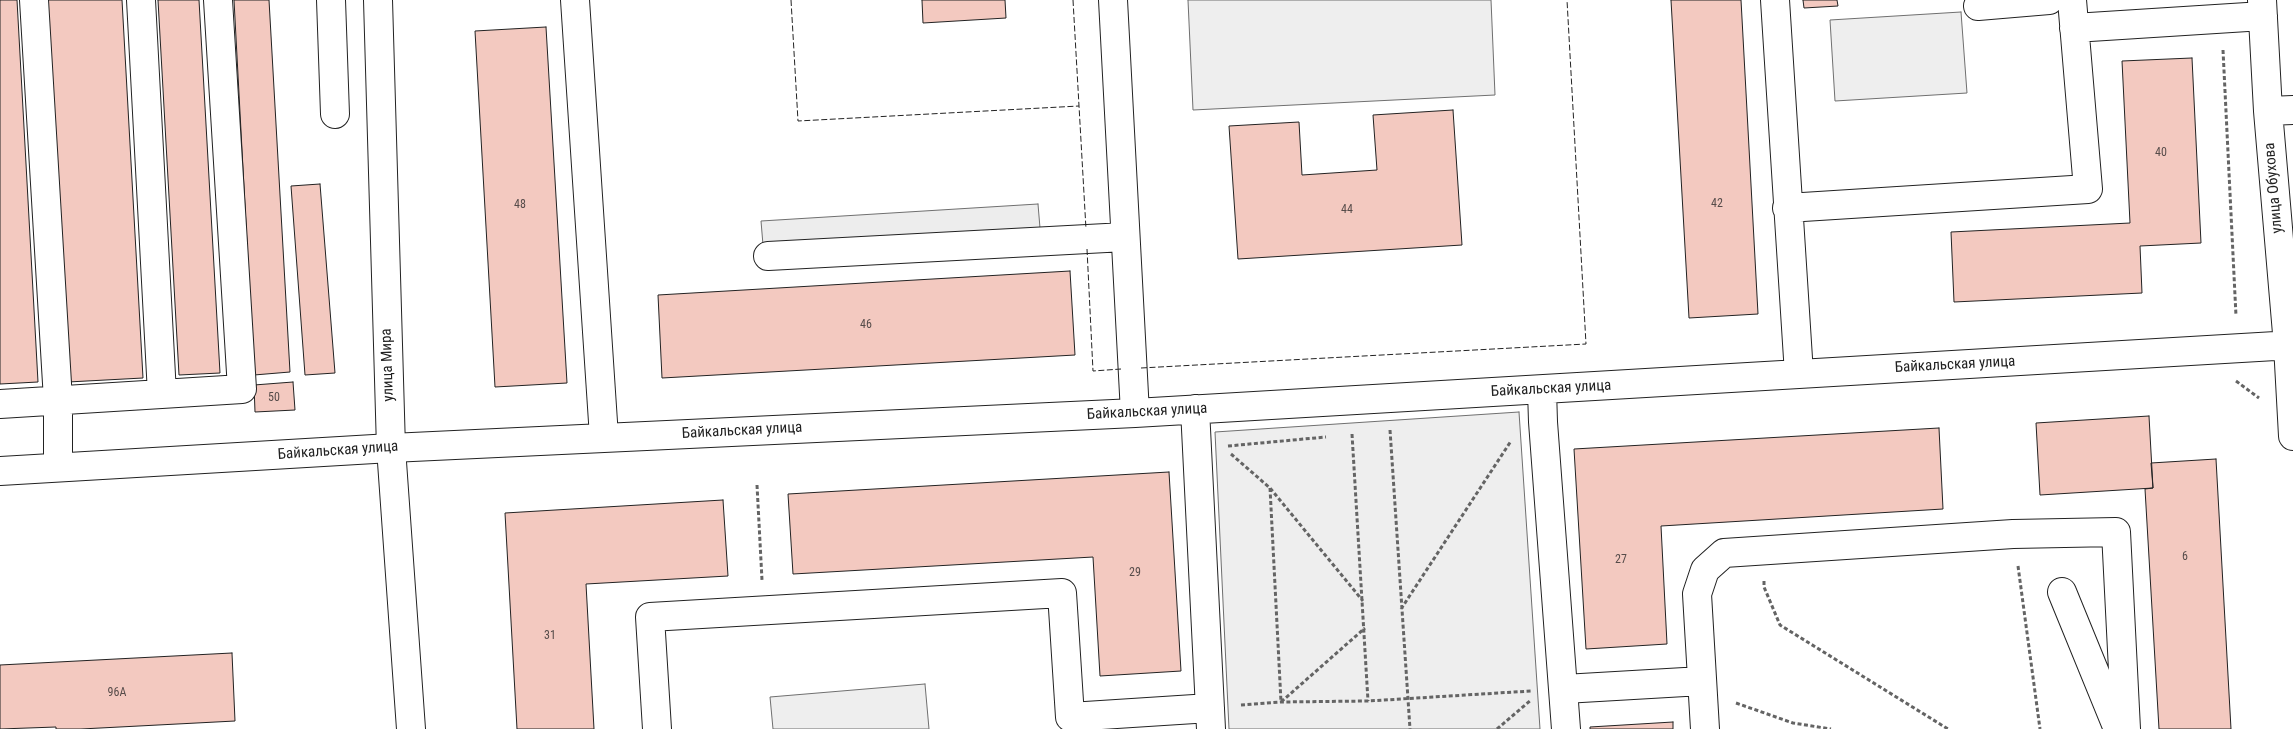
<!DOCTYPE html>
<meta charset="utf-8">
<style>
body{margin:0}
canvas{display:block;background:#fff}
</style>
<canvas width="2293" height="729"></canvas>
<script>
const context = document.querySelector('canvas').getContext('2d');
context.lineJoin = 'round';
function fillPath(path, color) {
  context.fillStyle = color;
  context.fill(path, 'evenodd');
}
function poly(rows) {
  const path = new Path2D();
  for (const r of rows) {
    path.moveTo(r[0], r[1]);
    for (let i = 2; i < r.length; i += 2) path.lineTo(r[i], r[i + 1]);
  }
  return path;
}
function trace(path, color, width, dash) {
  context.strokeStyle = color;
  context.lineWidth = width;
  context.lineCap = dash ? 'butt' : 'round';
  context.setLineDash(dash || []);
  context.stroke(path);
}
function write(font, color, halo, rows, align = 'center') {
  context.font = font + ' "Roboto Condensed",sans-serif';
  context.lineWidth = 4;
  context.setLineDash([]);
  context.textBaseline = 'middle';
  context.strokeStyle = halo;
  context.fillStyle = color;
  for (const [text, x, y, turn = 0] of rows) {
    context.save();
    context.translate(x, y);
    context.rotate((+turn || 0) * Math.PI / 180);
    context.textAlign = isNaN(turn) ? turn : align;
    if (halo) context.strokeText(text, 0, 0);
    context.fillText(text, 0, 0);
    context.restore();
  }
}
const green = poly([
 [1188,0,1491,0,1495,95,1193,110,1188,0],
 [1961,12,1967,93,1835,101,1830,20,1961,12],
 [1519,412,1540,729,1229,729,1215,432,1519,412],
 [925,684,929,729,773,729,770,697,925,684]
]);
const parking = poly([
 [1038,204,1040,228,763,245,761,221,1038,204]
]);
const building = poly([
 [0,0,17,0,38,382,0,384,0,0],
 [47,0,122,0,143,378,68,382,47,0],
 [158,0,199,0,220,373,179,375,158,0],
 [234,0,269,0,290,372,254,375,234,0],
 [922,0,1005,0,1006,18,923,23,922,0],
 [1671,0,1741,0,1758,314,1689,318,1671,0],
 [1803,0,1837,0,1838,6,1804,8,1803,0],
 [546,27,567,383,495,387,475,31,546,27],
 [2192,58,2201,243,2140,246,2142,293,1954,302,1951,232,2130,223,2122,61,2192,58],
 [1453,110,1462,245,1238,259,1229,126,1299,122,1302,175,1377,170,1373,115,1453,110],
 [320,184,335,373,305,375,291,186,320,184],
 [1070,271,1075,355,662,378,658,295,1070,271],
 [293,382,295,410,255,412,254,385,293,382],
 [2149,416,2153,488,2040,495,2036,423,2149,416],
 [1939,428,1943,509,1661,526,1667,644,1586,649,1574,449,1939,428],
 [2216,459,2231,729,2159,729,2145,489,2153,488,2151,463,2216,459],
 [1169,472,1181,671,1100,676,1093,557,793,574,788,494,1169,472],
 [723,500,728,576,586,584,594,729,517,729,505,513,723,500],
 [232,653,235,721,81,729,56,729,56,727,0,729,0,665,232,653],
 [1673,722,1673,729,1590,729,1590,727,1673,722]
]);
const path = poly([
 [2223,50,2236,316],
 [2236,381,2259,398],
 [1390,430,1410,729],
 [1352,434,1368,701],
 [1228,446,1326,437],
 [1231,454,1270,488,1363,601],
 [757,485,762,580],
 [1270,488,1281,702,1365,628],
 [2018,566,2040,729],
 [1764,581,1764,587,1780,625,1948,729],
 [1401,609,1511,441],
 [1736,703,1793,723,1831,729],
 [1241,705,1281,702,1368,701,1531,691],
 [1497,729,1531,700]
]);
const minor = poly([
 [34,0,58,400,58,467],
 [141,0,162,394],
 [331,0,335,114],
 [575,0,604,437],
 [1113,0,1135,413],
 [1775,0,1799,374],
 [2262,0,2268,111,2288,345,2293,436],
 [1978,6,2049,0],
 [2074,28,2263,16],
 [2268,111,2293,110],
 [1787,208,2088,189,2072,0],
 [768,256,1125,237],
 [1542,390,1543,422,1566,729],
 [0,404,242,389,218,0],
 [1195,409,1211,729],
 [0,471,391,448,1135,413,2293,345],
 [2062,592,2118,729],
 [1564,689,1702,681],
 [657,729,650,617,1062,593,1070,717,1210,708],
 [1705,729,1697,594,1705,570,1724,553,2013,534,2116,532,2126,729]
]);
const major = poly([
 [378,0,391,448,411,729]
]);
const fence = poly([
 [791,0,798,121,1079,106],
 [1073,0,1086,229],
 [1087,249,1093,371,1121,369],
 [1141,368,1586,344,1567,0]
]);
const numberNames = [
 ["40",2161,153],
 ["42",1717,204],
 ["48",520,205],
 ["44",1347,210],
 ["46",866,325],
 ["50",274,398],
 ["6",2185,557],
 ["27",1621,560],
 ["29",1135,573],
 ["31",550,636],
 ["96А",117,693]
];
const streetNames = [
 ["улица Обухова",2274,188,-95],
 ["улица Мира",388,365,-92],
 ["Байкальская улица",1955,365,-3],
 ["Байкальская улица",1551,389,-3],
 ["Байкальская улица",1147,412,-3],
 ["Байкальская улица",742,431,-3],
 ["Байкальская улица",338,451,-4]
];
fillPath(green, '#eee');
trace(green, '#6f6f6f', 1);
fillPath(parking, '#ededed');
trace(parking, '#6f6f6f', 1);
fillPath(building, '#f3c9c0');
trace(building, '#222', 1);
trace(minor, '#222', 30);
trace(major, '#222', 30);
trace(path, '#646464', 3, [4, 2.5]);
trace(minor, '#fff', 28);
trace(major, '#fff', 28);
trace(fence, '#222', 1, [6, 2.5]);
write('12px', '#564c4a', null, numberNames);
write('15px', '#222', '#fff', streetNames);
</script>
